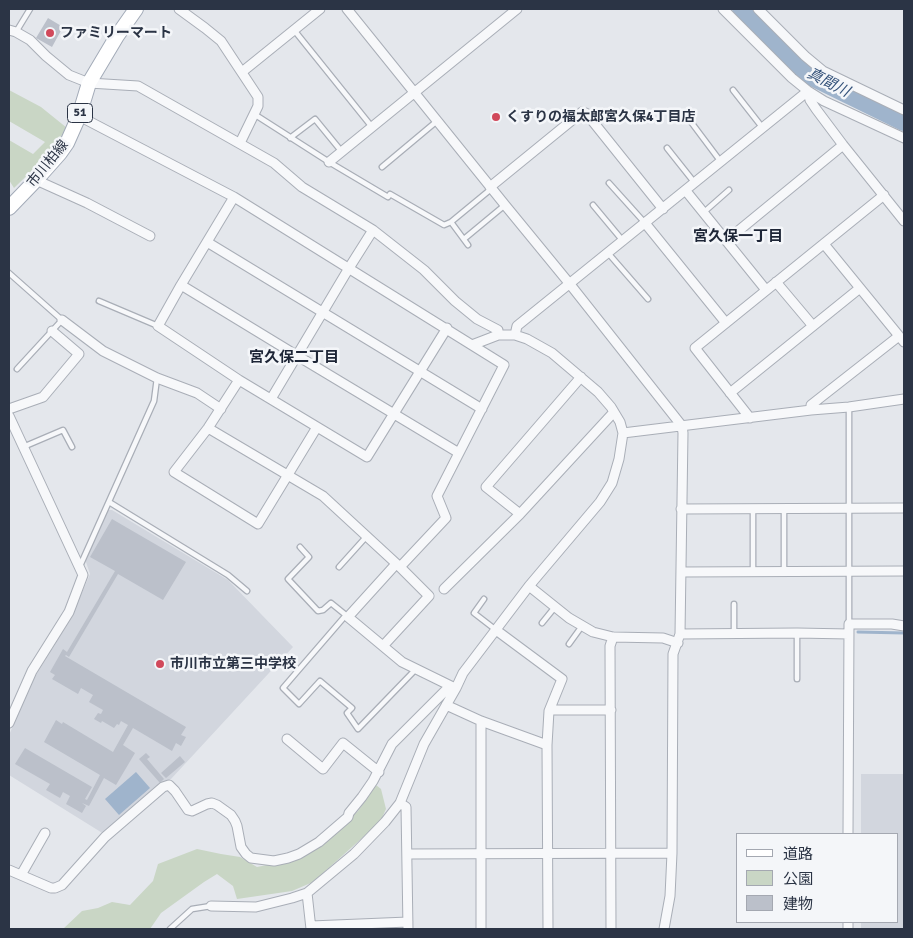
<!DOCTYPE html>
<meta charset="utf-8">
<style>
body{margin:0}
#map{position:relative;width:913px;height:938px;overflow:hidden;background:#e4e7ec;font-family:Signika,"Noto Sans JP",sans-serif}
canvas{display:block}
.frame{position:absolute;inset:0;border:10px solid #2b3445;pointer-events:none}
.legend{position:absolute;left:736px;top:833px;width:162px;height:90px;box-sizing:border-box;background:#f4f6f9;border:1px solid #a4a8b1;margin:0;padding:6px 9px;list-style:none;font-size:15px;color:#2b3445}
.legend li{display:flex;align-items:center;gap:10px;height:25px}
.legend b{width:25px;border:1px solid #a4a8b1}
</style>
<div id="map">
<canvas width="913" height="938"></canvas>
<div class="frame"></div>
<ul class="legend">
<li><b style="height:6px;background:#fff"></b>道路</li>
<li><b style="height:14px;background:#c9d6c5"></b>公園</li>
<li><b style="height:14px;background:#bbc0ca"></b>建物</li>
</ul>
</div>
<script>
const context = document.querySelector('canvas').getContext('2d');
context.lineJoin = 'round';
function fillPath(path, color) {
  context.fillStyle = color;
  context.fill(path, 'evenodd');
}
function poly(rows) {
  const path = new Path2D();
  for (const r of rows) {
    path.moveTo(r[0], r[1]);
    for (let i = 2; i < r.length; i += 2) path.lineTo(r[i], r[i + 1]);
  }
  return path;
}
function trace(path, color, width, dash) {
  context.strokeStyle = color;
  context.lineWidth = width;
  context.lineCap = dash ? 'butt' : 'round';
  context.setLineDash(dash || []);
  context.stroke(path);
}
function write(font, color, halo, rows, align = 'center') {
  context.font = font + ' Signika,"Noto Sans JP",sans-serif';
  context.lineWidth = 5;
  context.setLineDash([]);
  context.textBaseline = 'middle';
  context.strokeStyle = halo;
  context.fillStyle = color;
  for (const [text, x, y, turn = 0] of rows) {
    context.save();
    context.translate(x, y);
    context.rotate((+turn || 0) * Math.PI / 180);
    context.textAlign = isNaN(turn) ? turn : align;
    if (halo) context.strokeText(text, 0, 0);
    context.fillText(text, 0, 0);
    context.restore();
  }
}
const built = poly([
 [107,510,112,510,228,580,293,647,171,779,162,783,104,834,9,775,9,735,33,680,72,616,90,574,85,559],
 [861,774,904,774,904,929,861,929,861,922,897,922,897,834,861,834]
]);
const green = poly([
 [9,90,41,107,67,128,47,156,14,188,9,180,9,140,33,154,45,142,9,121],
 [376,785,381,789,386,809,380,822,313,882,292,891,237,899,233,886,217,874,204,882,161,913,150,929,63,929,82,911,98,908,112,902,130,905,153,881,158,864,197,849,221,854,240,857,257,867,302,858,358,811]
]);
const water = poly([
 [136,772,150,788,119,815,105,799]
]);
const stream = poly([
 [858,632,904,633]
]);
const river = poly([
 [742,9,804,72,904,121]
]);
const building = poly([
 [48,18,63,27,52,47,36,38],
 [112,519,186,562,163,600,118,574,69,657,66,655,65,656,186,727,181,735,186,737,181,746,176,743,172,751,133,728,123,745,135,753,116,785,104,778,89,806,82,803,86,806,82,813,66,804,70,796,63,792,60,798,46,790,50,784,15,764,25,748,92,787,85,799,87,800,100,775,44,742,56,720,62,724,63,722,113,752,128,725,121,721,119,725,117,724,114,728,102,721,101,723,94,719,98,713,101,714,103,710,89,702,93,695,81,688,78,694,52,679,55,675,50,672,63,649,67,652,115,571,90,557],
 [146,753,150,757,147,759,164,779,160,783,139,759],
 [180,756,185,762,166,778,161,773]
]);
const lane = poly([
 [294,30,372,127],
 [16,32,30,9],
 [733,90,762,127],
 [254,114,329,162,388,197,390,194,444,225,451,222,491,189],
 [691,122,721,162],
 [290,138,315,119,342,152],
 [667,148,694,182],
 [382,167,437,121],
 [609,183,645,223],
 [593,205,623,241],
 [703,213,729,190],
 [451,222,468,245],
 [464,239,505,205],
 [608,253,648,299],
 [9,273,62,320,17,369],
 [99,301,158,326],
 [23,447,63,430,72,447],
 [109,502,228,575,247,591],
 [784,509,784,572],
 [300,547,309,557,288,579,318,611,323,610,331,603,347,616],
 [80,566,154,401,157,378],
 [339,567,366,537],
 [753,572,753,509],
 [484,599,474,613,496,630],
 [346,615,283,688,299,704,320,681,352,708,347,713,358,729,416,669],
 [542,623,555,607],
 [849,624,849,407],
 [797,633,797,679],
 [734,634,734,604],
 [569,644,582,626],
 [170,929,192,909,211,906]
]);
const street = poly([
 [179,9,205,28,221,41,258,97,258,106,240,143],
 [347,9,505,205,569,283,682,426,683,433,680,634,673,654,672,853,670,896,664,929],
 [723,9,792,78,808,91,824,101,904,138],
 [758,9,805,56,823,71,904,110],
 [9,30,16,32,30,40,46,56,69,75,89,83,138,86,274,163,302,187,373,230,424,270,455,301,477,319,498,330,498,335],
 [242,72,320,9],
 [79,116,234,197,504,365,437,496,446,518,400,567],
 [329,162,517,9],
 [36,180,87,203,150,236],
 [490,187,582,112,586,113,663,209],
 [686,191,766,290],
 [234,197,181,285,158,326,239,380,367,457,447,328],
 [645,223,726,323],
 [726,241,843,145],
 [207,242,482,409],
 [824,244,904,342],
 [776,282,813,326],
 [181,285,296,355,459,453],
 [62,320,103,351,157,378,197,393,221,409],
 [515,335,517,326,808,91,810,100,816,109,843,145,904,221],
 [239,380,208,428,174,472,258,524,317,427],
 [730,393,860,288],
 [271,399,349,268,373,230],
 [9,409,43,397,79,354,52,331],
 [811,410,811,405,899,336],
 [9,416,83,575,69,612,32,671,9,723],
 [750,418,695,348,884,195],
 [208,428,323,496,400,567,429,596,383,646],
 [623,433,811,410,849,407,904,399],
 [681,509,904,508],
 [520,514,486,487,581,377],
 [396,564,348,617,402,662,455,688],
 [681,572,904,571],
 [529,586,569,618,593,632,613,637,663,638,678,643],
 [444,589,520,514,614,412],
 [496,630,562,679,549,711,547,745,548,929],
 [680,634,797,633,849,634],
 [446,705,481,721,547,745],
 [550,710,611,710],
 [481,721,481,929],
 [287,739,323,769,343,743,379,772],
 [400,803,406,807,408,929],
 [848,834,849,624,892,624,904,626],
 [408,854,672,853],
 [9,870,51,888,55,888,62,885,105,837,163,787,169,785,175,791,188,810,192,811,207,804,212,803,217,805,231,815,235,821,237,826,241,847,246,854,251,858,274,861,288,858,299,854,319,842,348,817,349,813,362,797,373,781,392,744,450,686],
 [21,875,45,833],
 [307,893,311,929],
 [211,906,256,907,292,898,307,893,354,854,385,822,400,803,424,744,456,688,463,673,529,586,600,502,612,483,619,459,623,433,620,422,611,407,598,392,552,353,527,339,515,335,498,335,472,345],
 [311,926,408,922],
 [611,929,610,646,613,637],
 [848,929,848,922]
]);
const primary = poly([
 [9,208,36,180,60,153,67,143,79,116,89,83,117,36,136,9]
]);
const markers = [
 [50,33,5,"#d1495b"],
 [496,117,5,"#d1495b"],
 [160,664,5,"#d1495b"]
];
const shields = [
 [80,113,25]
];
const shieldNames = [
 ["51",80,113]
];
const poiNames = [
 ["ファミリーマート",60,33],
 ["くすりの福太郎宮久保4丁目店",506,117],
 ["市川市立第三中学校",170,664]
];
const streetNames = [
 ["市川柏線",48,164,-51]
];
const waterNames = [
 ["真間川",828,83,27]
];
const neighbourhoodNames = [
 ["宮久保一丁目",738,237],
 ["宮久保二丁目",294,358]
];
fillPath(built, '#d2d6de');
fillPath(green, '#c9d6c5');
fillPath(water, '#9fb4cc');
trace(stream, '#9fb4cc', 3);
trace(river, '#9fb4cc', 20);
fillPath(building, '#bbc0ca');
trace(lane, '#a9aeb7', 7);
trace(street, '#a9aeb7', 11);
trace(primary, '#a3abb8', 16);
trace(lane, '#f7f8fa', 4.5);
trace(street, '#f7f8fa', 9);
trace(primary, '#fff', 14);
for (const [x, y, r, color] of markers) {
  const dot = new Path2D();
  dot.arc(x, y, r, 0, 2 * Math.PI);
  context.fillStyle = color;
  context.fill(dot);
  trace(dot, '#f4f6f9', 2);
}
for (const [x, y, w] of shields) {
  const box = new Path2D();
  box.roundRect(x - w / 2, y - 9.5, w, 19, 4);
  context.fillStyle = '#f4f6f9';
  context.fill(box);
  trace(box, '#2b3445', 1);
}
write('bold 12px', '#2b3445', null, shieldNames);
write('bold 14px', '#2b3445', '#f4f6f9', poiNames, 'left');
write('14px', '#2b3445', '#f4f6f9', streetNames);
write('italic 15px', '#34527a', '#f4f6f9', waterNames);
write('bold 15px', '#1d2536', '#f4f6f9', neighbourhoodNames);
</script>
